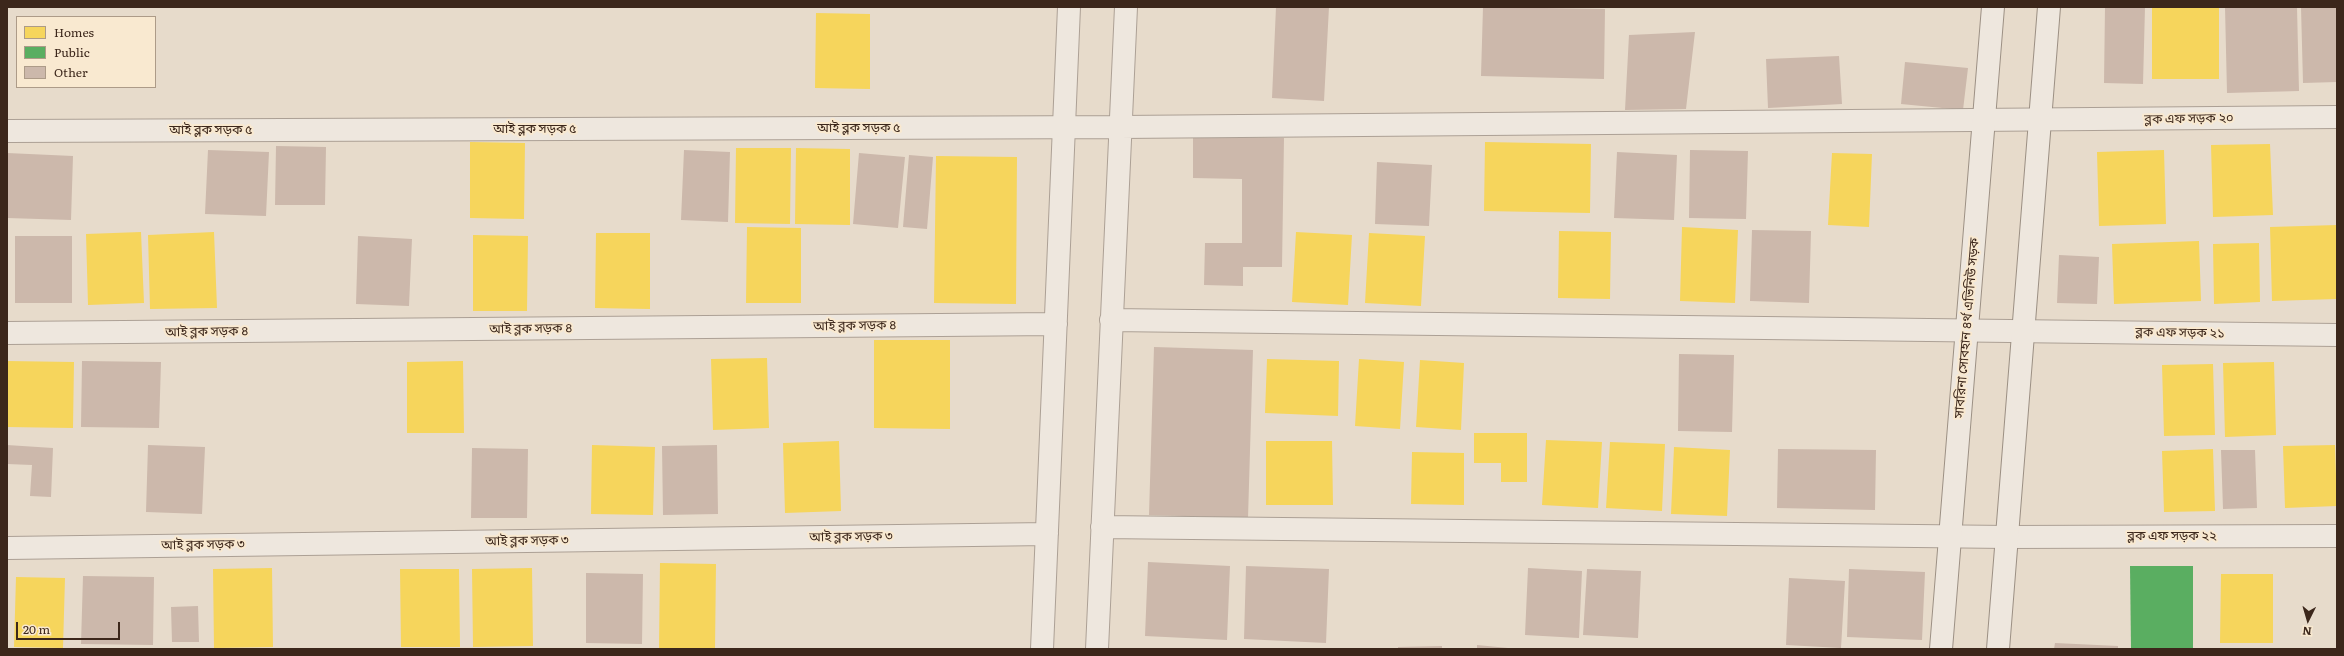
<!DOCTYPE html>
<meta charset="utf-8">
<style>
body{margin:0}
#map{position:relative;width:2344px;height:656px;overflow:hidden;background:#e7dbcb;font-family:Literata,serif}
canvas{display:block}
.frame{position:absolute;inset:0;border:8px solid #3c271b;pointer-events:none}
.legend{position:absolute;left:16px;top:16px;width:140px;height:72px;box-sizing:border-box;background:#f9e9d0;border:1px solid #ad9b88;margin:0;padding:5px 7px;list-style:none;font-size:12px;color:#3c271b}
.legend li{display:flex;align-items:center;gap:8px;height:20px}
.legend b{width:20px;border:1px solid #ad9b88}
.north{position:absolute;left:2288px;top:600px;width:40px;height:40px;-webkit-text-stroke:3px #f9e9d0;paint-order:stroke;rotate:185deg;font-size:11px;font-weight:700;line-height:16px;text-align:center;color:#3c271b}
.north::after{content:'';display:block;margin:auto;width:14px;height:18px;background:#3c271b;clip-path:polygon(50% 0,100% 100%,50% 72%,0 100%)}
.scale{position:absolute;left:16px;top:622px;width:104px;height:18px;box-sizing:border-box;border:2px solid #3c271b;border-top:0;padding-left:5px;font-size:12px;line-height:14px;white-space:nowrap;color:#3c271b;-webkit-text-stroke:3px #f9e9d0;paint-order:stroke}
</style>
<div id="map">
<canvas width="2344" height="656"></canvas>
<div class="frame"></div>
<ul class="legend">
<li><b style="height:11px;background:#f6d55c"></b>Homes</li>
<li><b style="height:11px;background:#5aae61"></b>Public</li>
<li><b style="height:11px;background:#ccb8ab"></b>Other</li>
</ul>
<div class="north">N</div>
<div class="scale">20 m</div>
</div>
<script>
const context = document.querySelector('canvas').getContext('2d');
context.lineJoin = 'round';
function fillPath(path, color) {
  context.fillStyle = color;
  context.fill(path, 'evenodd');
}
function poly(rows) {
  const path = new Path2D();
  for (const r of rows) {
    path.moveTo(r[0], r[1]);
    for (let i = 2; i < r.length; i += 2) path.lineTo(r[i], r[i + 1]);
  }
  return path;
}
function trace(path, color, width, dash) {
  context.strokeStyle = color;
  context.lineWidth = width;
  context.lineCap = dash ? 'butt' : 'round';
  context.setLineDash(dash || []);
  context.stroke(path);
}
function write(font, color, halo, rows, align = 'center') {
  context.font = font + ' Literata,"Noto Sans Bengali",serif';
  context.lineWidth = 4;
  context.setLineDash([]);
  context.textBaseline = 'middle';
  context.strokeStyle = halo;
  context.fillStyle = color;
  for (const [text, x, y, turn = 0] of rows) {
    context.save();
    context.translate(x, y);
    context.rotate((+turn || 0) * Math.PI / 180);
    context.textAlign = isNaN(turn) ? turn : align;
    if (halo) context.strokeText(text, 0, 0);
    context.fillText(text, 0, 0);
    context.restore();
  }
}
const homes = poly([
 [2152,7,2219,7,2219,79,2152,79],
 [816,13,870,14,870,89,815,88],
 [470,142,525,143,524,219,470,218],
 [1485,142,1591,144,1590,213,1484,211],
 [2270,144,2273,215,2213,217,2211,145],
 [736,148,791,148,790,224,735,223],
 [796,148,850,149,850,225,795,224],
 [2164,150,2166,224,2099,226,2097,152],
 [1832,153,1872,154,1869,227,1828,225],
 [936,156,1017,157,1016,304,934,303],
 [2337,225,2337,299,2272,301,2270,227],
 [747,227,801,228,801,303,746,303],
 [1682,227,1738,230,1735,303,1680,301],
 [1559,231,1611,232,1610,299,1558,298],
 [141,232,144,303,88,305,86,234],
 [214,232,217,308,150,309,148,235],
 [1296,232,1352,235,1348,305,1292,302],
 [596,233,650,233,650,309,595,308],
 [1369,233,1425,236,1421,306,1365,303],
 [473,235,528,236,527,311,473,311],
 [2199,241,2201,301,2114,304,2112,244],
 [2259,243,2260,302,2214,304,2213,244],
 [874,340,950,340,950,429,874,428],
 [767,358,769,428,713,430,711,359],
 [1267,359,1339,361,1338,416,1265,413],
 [1359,359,1404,362,1400,429,1355,426],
 [1420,360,1464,363,1461,430,1416,427],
 [7,361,74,362,73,428,7,427],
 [463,361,464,433,407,433,407,362],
 [2274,362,2276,435,2225,437,2223,363],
 [2213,364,2215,435,2164,436,2162,365],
 [1474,433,1527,433,1527,482,1501,482,1501,463,1474,463],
 [1546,440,1602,442,1598,508,1542,505],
 [839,441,841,511,785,513,783,443],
 [1266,441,1332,441,1333,505,1266,505],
 [1610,442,1665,444,1662,511,1606,508],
 [592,445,655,447,653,515,591,514],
 [2335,445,2337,506,2285,508,2283,446],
 [1674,447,1730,450,1727,516,1671,514],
 [2213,449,2215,511,2164,512,2162,451],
 [1412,452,1464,453,1464,505,1411,504],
 [660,563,716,564,715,649,659,648],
 [272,568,273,647,214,648,213,569],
 [532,568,533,646,473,647,472,569],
 [400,569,459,569,460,647,401,647],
 [2221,574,2273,574,2273,643,2220,643],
 [16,577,65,578,63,648,14,647]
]);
const public = poly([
 [2130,566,2193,566,2193,649,2131,649]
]);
const building = poly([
 [1276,7,1329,7,1324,101,1272,98],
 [1483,7,1605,9,1604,79,1481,76],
 [2105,7,2145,7,2143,84,2104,83],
 [2225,7,2297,7,2299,91,2227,93],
 [2301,7,2337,7,2337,82,2303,83],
 [1695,32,1686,109,1625,110,1629,35],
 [1839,56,1842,104,1768,108,1766,59],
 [1905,62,1968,68,1963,110,1901,104],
 [1193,137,1284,138,1282,267,1243,267,1243,286,1204,285,1205,243,1242,243,1242,179,1193,178],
 [276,146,326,147,325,205,275,205],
 [208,150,269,152,266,216,205,214],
 [684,150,730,152,728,222,681,220],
 [1690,150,1748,151,1746,219,1689,218],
 [1617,152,1677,155,1674,220,1614,218],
 [7,153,73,156,71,220,7,218],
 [859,153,905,157,898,228,853,224],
 [909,155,933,157,927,229,903,227],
 [1377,162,1432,165,1429,226,1375,224],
 [1752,230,1811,231,1809,303,1750,301],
 [15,236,72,236,72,303,15,303],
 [358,236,412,239,409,306,356,304],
 [2059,255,2099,257,2097,304,2057,303],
 [1154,347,1253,350,1248,518,1149,515],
 [1679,354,1734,355,1732,432,1678,431],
 [82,361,161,362,159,428,81,427],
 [7,445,53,448,51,497,30,496,32,465,7,464],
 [148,445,205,447,202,514,146,512],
 [717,445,718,514,663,515,662,446],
 [472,448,528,449,527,518,471,518],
 [1778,449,1876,450,1875,510,1777,508],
 [2221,450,2255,450,2257,508,2223,509],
 [1148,562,1230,566,1227,640,1145,636],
 [1246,566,1329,569,1326,643,1244,639],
 [1528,568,1582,571,1579,638,1525,635],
 [1587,569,1641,571,1638,638,1583,635],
 [1849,569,1925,572,1922,640,1847,637],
 [586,573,643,574,642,644,586,643],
 [83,576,154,577,153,645,81,644],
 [1789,578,1845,581,1841,648,1786,645],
 [198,606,199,642,172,642,171,607],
 [2055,643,2118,646,2118,649,2054,649],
 [1477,645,1508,648,1507,649,1477,649],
 [1442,646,1442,649,1398,649,1398,647]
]);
const street = poly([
 [7,131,1120,127,2337,117],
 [1111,320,2337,335],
 [7,333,1056,324],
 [1102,527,2007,537,2337,536],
 [7,548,1047,534],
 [1042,649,1069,7],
 [1097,649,1126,7]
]);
const secondary = poly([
 [1941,649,1993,7],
 [1998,649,2049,7]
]);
const streetNames = [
 ["ব্লক এফ সড়ক ২০",2189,119,-1],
 ["আই ব্লক সড়ক ৫",859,128],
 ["আই ব্লক সড়ক ৫",535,129],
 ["আই ব্লক সড়ক ৫",211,130],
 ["আই ব্লক সড়ক ৪",855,326,-1],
 ["সাবরিনা সোবহান ৪র্থ এভিনিউ সড়ক",1967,328,-85],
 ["আই ব্লক সড়ক ৪",531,329,-1],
 ["আই ব্লক সড়ক ৪",207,332,-1],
 ["ব্লক এফ সড়ক ২১",2180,333,1],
 ["ব্লক এফ সড়ক ২২",2172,536],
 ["আই ব্লক সড়ক ৩",851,537,-1],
 ["আই ব্লক সড়ক ৩",527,541,-1],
 ["আই ব্লক সড়ক ৩",203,545,-1]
];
fillPath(homes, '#f6d55c');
fillPath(public, '#5aae61');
fillPath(building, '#ccb8ab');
trace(street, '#aca095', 24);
trace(secondary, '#9c9084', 24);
trace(street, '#eee7de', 22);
trace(secondary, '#eee7de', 22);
write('13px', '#3c271b', '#f9e9d0', streetNames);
</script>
